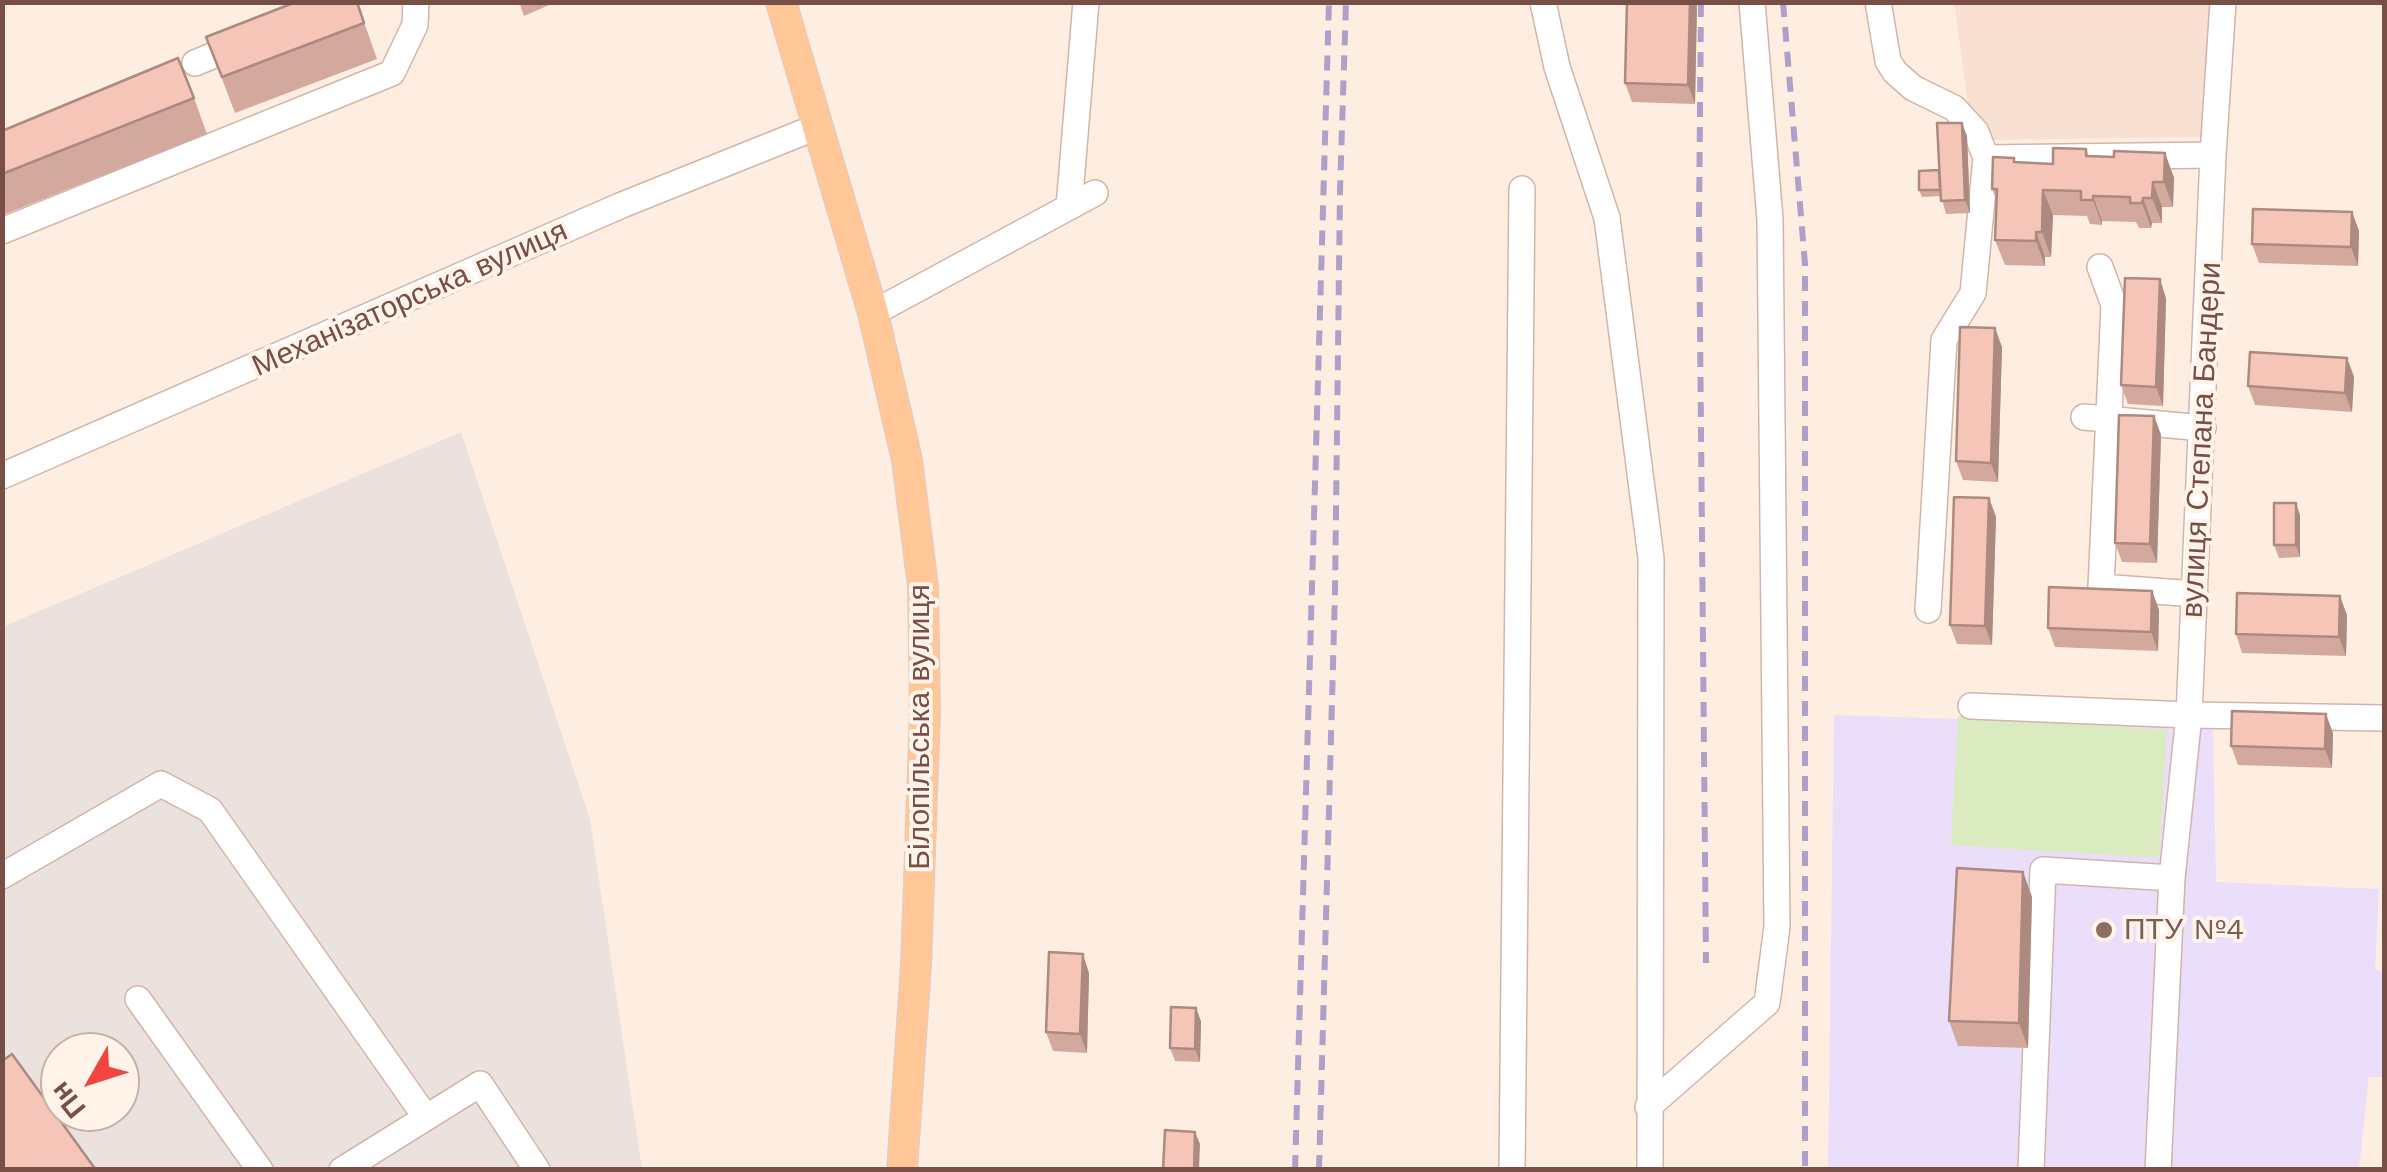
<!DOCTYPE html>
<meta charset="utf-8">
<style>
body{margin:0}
#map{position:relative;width:2387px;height:1172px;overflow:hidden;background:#feeee2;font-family:"Work Sans",sans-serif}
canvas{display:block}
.frame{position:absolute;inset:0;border:5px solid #774f46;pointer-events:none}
.north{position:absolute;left:40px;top:1032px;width:100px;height:100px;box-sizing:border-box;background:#fff3ea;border:2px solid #c9b1a8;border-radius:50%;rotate:231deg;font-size:28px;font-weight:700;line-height:40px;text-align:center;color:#774f46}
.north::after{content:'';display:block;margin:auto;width:35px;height:45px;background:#f1453d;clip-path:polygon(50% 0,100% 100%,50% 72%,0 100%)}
</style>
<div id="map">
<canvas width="2387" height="1172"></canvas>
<div class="frame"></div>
<div class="north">Пн</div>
</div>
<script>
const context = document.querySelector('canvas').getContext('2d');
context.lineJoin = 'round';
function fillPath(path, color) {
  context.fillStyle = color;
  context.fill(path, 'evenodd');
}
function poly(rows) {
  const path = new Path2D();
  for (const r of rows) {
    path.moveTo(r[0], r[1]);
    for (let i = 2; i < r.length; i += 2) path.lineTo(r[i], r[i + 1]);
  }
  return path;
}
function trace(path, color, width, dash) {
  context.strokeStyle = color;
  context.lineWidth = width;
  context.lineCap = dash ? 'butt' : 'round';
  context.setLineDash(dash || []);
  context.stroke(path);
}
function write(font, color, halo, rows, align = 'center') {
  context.font = font + ' "Work Sans",sans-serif';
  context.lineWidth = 8;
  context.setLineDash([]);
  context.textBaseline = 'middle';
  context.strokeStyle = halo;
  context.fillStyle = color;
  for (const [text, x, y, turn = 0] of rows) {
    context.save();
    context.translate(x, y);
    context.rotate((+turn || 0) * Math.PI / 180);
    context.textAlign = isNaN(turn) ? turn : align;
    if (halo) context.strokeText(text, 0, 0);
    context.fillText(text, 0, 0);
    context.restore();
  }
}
const residential = poly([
 [1954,3,2209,3,2205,137,1991,140,1969,110]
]);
const industrial = poly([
 [461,432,590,819,642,1169,3,1169,2,627],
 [60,1052,120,1052,120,1112,60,1112]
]);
const education = poly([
 [1834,715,2213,727,2216,882,2379,889,2375,970,2384,971,2384,1077,2369,1077,2359,1169,1828,1170]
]);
const green = poly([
 [1958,716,2167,730,2159,858,1951,845]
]);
const minor = poly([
 [1543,2,1557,67,1607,218,1651,558,1650,1170],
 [1878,2,1888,61,1895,72,1913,88,1954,108,1976,132,1986,158,2213,155],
 [195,63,245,42],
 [1069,207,1086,2],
 [2,231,392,73,415,25,416,2],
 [2100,267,2114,305,2101,587,2195,594],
 [873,313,1095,193],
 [2084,417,2203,428],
 [2,476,622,205,819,126],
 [1928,610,1944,340,1973,293,1986,158],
 [1971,706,2189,715,2384,718],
 [2,876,161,784,210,810,425,1116],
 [138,999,260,1170],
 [1648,1107,1767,1003,1777,927,1770,219,1752,2],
 [342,1170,480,1084,537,1170],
 [1512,1170,1522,189],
 [2031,1170,2043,870,2172,878],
 [2158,1170,2172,878,2189,715,2213,155,2223,2]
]);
const major = poly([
 [781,2,873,313,907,460,923,587,925,712,916,965,902,1170]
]);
const rail = poly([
 [1701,2,1699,219,1706,963],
 [1783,2,1805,264,1805,1170],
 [1295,1170,1329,2],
 [1319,1170,1335,592,1340,190,1346,2]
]);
const wall = poly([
 [357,2,377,59,235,113,206,37],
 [519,2,556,2,524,16],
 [1697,2,1695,104,1632,102,1625,83],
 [194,98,207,134,3,215,2,131],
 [1967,136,1970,213,1946,214,1941,196,1922,197,1919,190,1939,170],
 [2086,149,2089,156,2114,157,2165,153,2174,178,2173,207,2162,207,2162,223,2152,223,2151,228,2139,228,2136,222,2102,221,2102,225,2090,224,2087,216,2053,215,2051,257,2045,257,2045,266,2005,265,1995,240,1997,202,1992,189,2014,158,2015,162,2053,164],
 [2352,212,2359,231,2358,266,2259,263,2252,244],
 [2166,298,2163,406,2128,404,2121,385],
 [2002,347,1998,482,1963,480,1956,461],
 [2347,358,2354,377,2352,412,2255,405,2248,386],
 [2154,416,2161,435,2157,563,2122,562,2115,543],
 [1989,498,1996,517,1992,645,1957,644,1950,625],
 [2300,515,2300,557,2279,558,2274,545],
 [2152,591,2159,610,2158,651,2055,647,2048,628],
 [2347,615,2346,656,2242,653,2236,634],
 [2333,733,2332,768,2238,765,2231,746],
 [2023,872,2032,897,2028,1048,1958,1046,1949,1021],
 [1089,973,1087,1053,1053,1051,1046,1032],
 [1201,1021,1200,1062,1175,1061,1170,1048]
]);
const shadedWall = poly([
 [1690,2,1697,2,1695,104,1688,85],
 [1962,123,1967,136,1970,213,1965,200],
 [2165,153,2174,178,2173,207,2164,182],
 [2153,182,2162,207,2162,223,2152,198],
 [2043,190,2053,215,2051,257,2042,232],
 [2093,196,2102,221,2102,225,2093,200],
 [2143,198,2152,223,2151,228,2142,203],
 [2352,212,2359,231,2358,266,2351,247],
 [2036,232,2045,257,2045,266,2036,241],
 [2160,279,2166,298,2163,406,2156,387],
 [1995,328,2002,347,1998,482,1991,463],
 [2347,358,2354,377,2352,412,2345,393],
 [2154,416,2161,435,2157,563,2150,544],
 [1989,498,1996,517,1992,645,1985,626],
 [2296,503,2300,515,2300,557,2296,545],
 [2152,591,2159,610,2158,651,2151,632],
 [2340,596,2347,615,2346,656,2339,637],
 [2326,714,2333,733,2332,768,2325,749],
 [2023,872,2032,897,2028,1048,2019,1023],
 [1083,954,1089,973,1087,1053,1080,1034],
 [1196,1008,1201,1021,1200,1062,1195,1049],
 [1195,1132,1200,1144,1199,1170,1194,1170]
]);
const building = poly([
 [296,2,357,2,364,23,222,77,206,37,296,2],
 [1627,2,1690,2,1688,85,1625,83,1627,2],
 [178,58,194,98,2,174,2,131,178,58],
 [1937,123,1962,123,1965,200,1941,201,1937,123],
 [2053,148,2086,149,2086,156,2114,157,2114,151,2165,153,2164,182,2153,182,2152,198,2143,198,2142,203,2130,203,2130,197,2093,196,2093,200,2081,200,2081,191,2043,190,2042,232,2036,232,2036,241,1995,240,1997,189,1992,189,1993,157,2014,158,2014,162,2053,164,2053,148],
 [1939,170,1940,190,1919,190,1919,171,1939,170],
 [2253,209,2352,212,2351,247,2252,244,2253,209],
 [2125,278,2160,279,2156,387,2121,385,2125,278],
 [1960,327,1995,328,1991,463,1956,461,1960,327],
 [2250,352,2347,358,2345,393,2248,386,2250,352],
 [2119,415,2154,416,2150,544,2115,543,2119,415],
 [1954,497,1989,498,1985,626,1950,625,1954,497],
 [2274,503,2296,503,2296,545,2274,545,2274,503],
 [2049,587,2152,591,2151,632,2048,628,2049,587],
 [2237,593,2340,596,2339,637,2236,634,2237,593],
 [2232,711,2326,714,2325,749,2231,746,2232,711],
 [1957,868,2023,872,2019,1023,1949,1021,1957,868],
 [1049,952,1083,954,1080,1034,1046,1032,1049,952],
 [1171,1007,1196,1008,1195,1049,1170,1048,1171,1007],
 [12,1054,96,1170,2,1170,2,1061,12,1054],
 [1165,1130,1195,1132,1194,1170,1163,1170,1165,1130]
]);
const markers = [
 [2104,930,10,"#8d6e63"]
];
const streetNames = [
 ["Механізаторська вулиця",410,299,-24],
 ["вулиця Степана Бандери",2202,440,-87],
 ["Білопільська вулиця",920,727,-90]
];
const educationNames = [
 ["ПТУ №4",2124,930]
];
fillPath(residential, '#f8e1d2');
fillPath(industrial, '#ece2dd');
fillPath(education, '#ebdefa');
fillPath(green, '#daecbf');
trace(minor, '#d2b5aa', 28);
trace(major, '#d9cecb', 32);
trace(minor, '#fff', 25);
trace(major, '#ffc698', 30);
trace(rail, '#aea0c8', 6, [15, 10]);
fillPath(wall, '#d3a99d');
fillPath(shadedWall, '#ac8a80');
fillPath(building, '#f5c5b7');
trace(building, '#ac8a80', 2.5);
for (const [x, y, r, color] of markers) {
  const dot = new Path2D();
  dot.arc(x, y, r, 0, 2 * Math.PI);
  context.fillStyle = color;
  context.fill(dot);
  trace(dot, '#fff3ea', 4);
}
write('30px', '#774f46', '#fff3ea', streetNames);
write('30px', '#785e54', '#fff3ea', educationNames, 'left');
</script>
